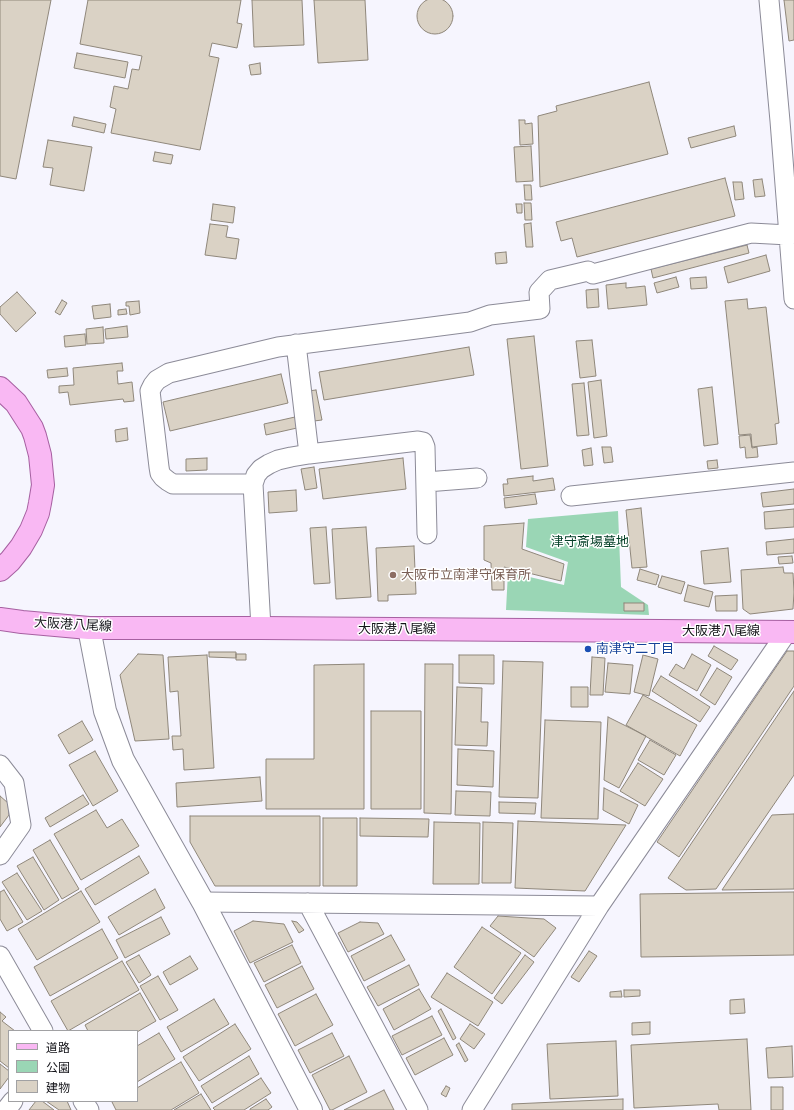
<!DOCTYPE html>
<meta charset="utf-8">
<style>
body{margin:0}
#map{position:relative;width:794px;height:1110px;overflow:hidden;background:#f6f5fe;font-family:Arial,"Noto Sans JP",sans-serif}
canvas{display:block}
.legend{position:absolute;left:8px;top:1030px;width:130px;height:72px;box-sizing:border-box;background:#fff;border:1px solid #a1a1a3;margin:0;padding:5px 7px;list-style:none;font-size:12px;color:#131318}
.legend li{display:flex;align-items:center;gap:8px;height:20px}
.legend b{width:20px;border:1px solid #a1a1a3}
</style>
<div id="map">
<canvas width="794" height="1110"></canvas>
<ul class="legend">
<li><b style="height:5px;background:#f9b8f3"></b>道路</li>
<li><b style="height:11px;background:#9ad6b5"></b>公園</li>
<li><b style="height:11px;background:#dad2c5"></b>建物</li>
</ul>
</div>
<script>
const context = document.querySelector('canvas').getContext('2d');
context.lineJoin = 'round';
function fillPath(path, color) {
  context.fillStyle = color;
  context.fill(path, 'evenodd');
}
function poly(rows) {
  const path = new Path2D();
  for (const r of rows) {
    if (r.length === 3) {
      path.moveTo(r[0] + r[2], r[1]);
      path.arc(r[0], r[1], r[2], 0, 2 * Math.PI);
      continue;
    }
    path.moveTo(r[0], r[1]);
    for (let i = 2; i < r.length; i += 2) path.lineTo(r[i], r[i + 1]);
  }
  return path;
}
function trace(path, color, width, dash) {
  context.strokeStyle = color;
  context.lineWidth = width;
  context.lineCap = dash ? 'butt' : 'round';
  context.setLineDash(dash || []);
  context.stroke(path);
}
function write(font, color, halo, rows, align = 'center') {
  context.font = font + ' Arial,"Noto Sans JP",sans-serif';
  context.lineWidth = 3;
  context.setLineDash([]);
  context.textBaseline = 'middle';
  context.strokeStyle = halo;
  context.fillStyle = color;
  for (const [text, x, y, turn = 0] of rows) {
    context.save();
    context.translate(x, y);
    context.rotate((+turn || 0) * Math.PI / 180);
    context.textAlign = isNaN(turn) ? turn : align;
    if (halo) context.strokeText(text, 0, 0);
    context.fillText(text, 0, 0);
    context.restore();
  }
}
const green = poly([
 [618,511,621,587,648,605,649,615,506,610,508,572,564,585,568,562,526,547,528,519]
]);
const building = poly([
 [435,16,18],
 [0,0,51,0,16,179,0,176,0,0],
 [88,0,241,0,237,23,242,24,237,48,212,43,209,56,219,58,200,150,111,133,116,109,110,107,114,86,128,89,132,69,139,70,142,56,80,44,88,0],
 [252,0,302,0,304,45,254,47,252,0],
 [314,0,365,0,368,60,318,63,314,0],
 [784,0,794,0,794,40,789,41,784,0],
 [77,53,128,62,125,78,74,68,77,53],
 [260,63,261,74,251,75,249,65,260,63],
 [649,82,668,154,540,187,538,116,557,111,556,106,649,82],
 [74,117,106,124,104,133,72,126,74,117],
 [519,120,525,120,525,124,532,123,533,144,520,145,519,120],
 [734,126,736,136,691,148,688,138,734,126],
 [48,140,92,147,84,191,50,185,53,168,43,167,48,140],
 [531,146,533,181,516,182,514,147,531,146],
 [155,152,173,155,171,164,153,161,155,152],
 [725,178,735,216,577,257,572,238,561,241,556,222,725,178],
 [762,179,765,196,755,197,753,180,762,179],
 [733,182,742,182,744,199,735,200,733,182],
 [524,185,531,185,532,200,525,200,524,185],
 [524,203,531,203,532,220,525,220,524,203],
 [213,204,235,207,233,223,211,220,213,204],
 [516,204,522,204,522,213,517,213,516,204],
 [531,223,533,247,526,247,524,224,531,223],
 [210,224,228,226,226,237,239,239,236,259,205,255,210,224],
 [747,245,749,253,653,278,651,269,747,245],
 [506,252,507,263,496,264,495,253,506,252],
 [766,255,770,271,728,283,724,267,766,255],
 [676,277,679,287,657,293,654,283,676,277],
 [706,277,707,288,691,289,690,278,706,277],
 [626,283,626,288,645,286,647,305,608,309,606,285,626,283],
 [598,289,599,307,587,308,586,290,598,289],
 [17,292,36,313,16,332,0,314,0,307,17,292],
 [747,299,748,309,766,307,779,423,775,424,777,444,752,447,751,434,739,435,725,301,747,299],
 [62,300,67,303,60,315,55,312,62,300],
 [139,301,140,313,130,315,129,306,126,306,126,302,139,301],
 [110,304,111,317,94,319,92,306,110,304],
 [126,309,127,314,118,315,118,310,126,309],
 [127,326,128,337,106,339,105,329,127,326],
 [103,327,104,343,87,344,86,329,103,327],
 [85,334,86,345,65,347,64,336,85,334],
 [534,336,548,466,521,469,507,339,534,336],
 [592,340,596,376,580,378,576,341,592,340],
 [469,347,474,375,324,400,319,372,469,347],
 [122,363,123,371,117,371,118,384,132,382,134,401,124,402,123,399,70,405,68,392,59,393,59,386,74,385,73,368,122,363],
 [67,368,68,376,48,378,47,370,67,368],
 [281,374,288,403,170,431,163,402,281,374],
 [601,380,607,436,594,438,588,382,601,380],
 [584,383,589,435,577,436,572,384,584,383],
 [712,387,718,444,704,446,698,389,712,387],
 [316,390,322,420,314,421,308,391,316,390],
 [295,417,297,428,266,435,264,424,295,417],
 [127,428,128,440,116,442,115,430,127,428],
 [750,435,752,448,757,447,758,457,746,458,745,447,740,448,739,436,750,435],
 [602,447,611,447,613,462,604,463,602,447],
 [591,448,593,465,584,466,582,450,591,448],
 [207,458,207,470,186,471,186,459,207,458],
 [403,458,406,489,323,499,319,469,403,458],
 [717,460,718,468,708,469,707,461,717,460],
 [314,467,317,488,305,490,301,469,314,467],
 [533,476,533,481,553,478,555,490,504,496,503,484,508,484,507,479,533,476],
 [794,489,794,504,763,507,761,493,794,489],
 [296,490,297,511,269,513,268,492,296,490],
 [535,494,537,504,505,508,504,498,535,494],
 [641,508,647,567,632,568,626,510,641,508],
 [794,509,794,527,765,529,764,512,794,509],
 [524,523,522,549,564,564,561,581,504,567,504,590,492,590,491,563,484,560,484,526,524,523],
 [326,527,330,583,314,584,310,528,326,527],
 [366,527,371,597,336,599,332,529,366,527],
 [794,539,794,553,767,555,766,542,794,539],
 [414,546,416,594,388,595,388,601,378,601,376,548,414,546],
 [728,548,731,582,704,584,701,551,728,548],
 [792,556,793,563,779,564,778,557,792,556],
 [783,567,784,573,793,573,794,592,793,609,750,614,743,609,741,570,783,567],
 [640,569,659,575,656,585,637,580,640,569],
 [662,576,685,582,681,594,658,587,662,576],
 [688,585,713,592,709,607,684,601,688,585],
 [737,595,737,611,716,611,715,596,737,595],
 [624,603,644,603,644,611,624,611,624,603],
 [714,646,738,660,731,670,708,656,714,646],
 [787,651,794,651,794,686,679,857,657,842,787,651],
 [209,652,236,652,236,658,209,657,209,652],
 [138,654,163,655,169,739,135,741,120,675,138,654],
 [236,654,246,654,246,660,236,660,236,654],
 [692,654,711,665,697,691,669,675,676,664,684,669,692,654],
 [207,655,214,768,184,770,183,749,173,750,172,736,181,736,178,691,170,692,168,657,207,655],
 [459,655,494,655,494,684,459,683,459,655],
 [643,655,658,659,649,696,634,692,643,655],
 [592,657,605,658,603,695,590,695,592,657],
 [503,661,543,662,538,798,499,797,503,661],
 [608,663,633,665,630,694,605,692,608,663],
 [364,664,364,809,266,809,266,759,314,759,314,665,364,664],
 [425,664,453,664,451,814,424,813,425,664],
 [717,668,732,677,715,705,700,695,717,668],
 [661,676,710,707,700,722,652,691,661,676],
 [457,687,482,688,481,722,488,722,487,746,455,745,457,687],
 [571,687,588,687,588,707,571,707,571,687],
 [794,691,794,775,716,889,686,890,668,878,794,691],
 [643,695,697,725,680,756,626,725,643,695],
 [371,711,421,711,421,809,371,809,371,711],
 [608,717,646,736,619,788,604,780,608,717],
 [545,720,601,722,598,819,541,818,545,720],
 [82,721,93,740,69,754,58,735,82,721],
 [650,740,676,755,664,775,638,760,650,740],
 [458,749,494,751,493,787,457,785,458,749],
 [95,751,118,791,93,806,69,765,95,751],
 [638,763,663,779,645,806,620,791,638,763],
 [260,777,262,801,177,807,176,783,260,777],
 [604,788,638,805,629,824,603,810,604,788],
 [456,791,491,792,490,816,455,815,456,791],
 [83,795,89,804,50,827,45,818,83,795],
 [0,796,8,803,9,815,0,827,0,796],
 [499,802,536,803,535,814,499,813,499,802],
 [96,810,107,828,122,819,139,846,81,880,54,834,96,810],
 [794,814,794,889,722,890,772,815,794,814],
 [190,816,320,816,320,886,215,886,190,842,190,816],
 [323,818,357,818,357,886,323,886,323,818],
 [360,818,429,819,428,837,360,836,360,818],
 [518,821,626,825,585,891,515,888,518,821],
 [434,822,480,823,479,884,433,884,434,822],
 [483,822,513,823,511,883,482,883,483,822],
 [50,840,79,889,62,899,33,850,50,840],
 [139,856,149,873,95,905,85,889,139,856],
 [33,857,59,900,44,910,17,866,33,857],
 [17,873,42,911,27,920,2,882,17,873],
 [155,889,165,908,119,935,108,917,155,889],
 [4,890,23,922,7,931,0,919,0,892,4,890],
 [81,891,100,922,37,960,18,929,81,891],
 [794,892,794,955,641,957,640,894,794,892],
 [498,916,544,919,556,928,534,957,490,926,498,916],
 [161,917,170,934,125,958,116,940,161,917],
 [253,921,284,924,293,942,250,963,234,931,253,921],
 [292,921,297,922,304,930,299,933,292,921],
 [360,922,378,923,384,934,348,952,338,933,360,922],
 [482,927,521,953,492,994,454,967,482,927],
 [102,929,118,958,50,996,34,967,102,929],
 [391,935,405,960,364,981,351,956,391,935],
 [292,945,301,963,264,982,254,963,292,945],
 [589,951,597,956,579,982,571,977,589,951],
 [139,955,151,975,139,983,126,962,139,955],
 [525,955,534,962,502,1004,494,998,525,955],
 [190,956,198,969,170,985,163,972,190,956],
 [122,961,139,990,68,1031,51,1001,122,961],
 [409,965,419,985,378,1006,367,987,409,965],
 [302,966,314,989,277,1008,265,985,302,966],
 [447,973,493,1002,478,1026,431,997,447,973],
 [158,976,178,1010,160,1020,140,986,158,976],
 [419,989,431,1009,394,1030,383,1009,419,989],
 [624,990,640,990,640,996,624,997,624,990],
 [621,991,622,997,610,997,610,992,621,991],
 [140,993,156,1021,137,1032,137,1031,88,1031,85,1025,140,993],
 [316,994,333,1025,295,1046,278,1014,316,994],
 [214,999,229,1024,181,1052,167,1027,214,999],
 [744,999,745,1013,730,1014,730,1000,744,999],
 [441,1009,456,1038,453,1040,438,1011,441,1009],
 [0,1012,6,1017,2,1021,15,1031,9,1031,9,1068,0,1061,0,1012],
 [432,1016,442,1035,402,1055,392,1036,432,1016],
 [650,1022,650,1034,632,1035,632,1023,650,1022],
 [235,1024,251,1049,199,1081,183,1057,235,1024],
 [470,1024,485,1034,474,1049,460,1039,470,1024],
 [159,1033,175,1059,137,1082,137,1046,159,1033],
 [332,1033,344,1056,310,1073,298,1050,332,1033],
 [444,1038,453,1055,415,1075,406,1058,444,1038],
 [747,1039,751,1110,719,1110,718,1104,634,1108,631,1045,747,1039],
 [616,1041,618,1096,550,1099,547,1044,616,1041],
 [459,1043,468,1060,465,1062,456,1045,459,1043],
 [792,1046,793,1077,768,1078,766,1048,792,1046],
 [249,1056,259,1074,212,1103,201,1086,249,1056],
 [349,1056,367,1092,332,1110,330,1110,312,1075,349,1056],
 [181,1062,199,1093,171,1110,116,1110,112,1102,114,1101,137,1101,137,1088,181,1062],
 [0,1064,9,1071,9,1077,0,1089,0,1064],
 [261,1078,271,1093,244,1110,215,1110,213,1108,261,1078],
 [446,1086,450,1088,446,1097,441,1094,446,1086],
 [771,1087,783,1087,783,1110,771,1110,771,1087],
 [384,1090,394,1110,344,1110,384,1090],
 [201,1094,211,1110,174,1110,201,1094],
 [266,1099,272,1107,268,1110,250,1110,250,1109,266,1099],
 [623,1099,623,1110,512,1110,512,1104,623,1099],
 [36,1101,42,1101,54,1110,29,1110,36,1101],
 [46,1101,67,1101,71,1110,59,1110,46,1101]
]);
const minor = poly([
 [769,0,780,121,794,299],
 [309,454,418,441,423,442,425,447,427,534],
 [426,482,477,478],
 [253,484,256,475,261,469,269,464,278,460,291,457,309,454,296,344],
 [571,496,794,472],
 [261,628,253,484,173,484,168,481,163,477,160,473,159,467,150,391,153,385,157,380,169,373,278,347,470,322,490,315,540,309,539,292,550,280,588,271,593,274,751,233,789,235],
 [0,765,14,783,21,825,0,855],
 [203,902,599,906],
 [308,903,418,1110],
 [0,956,43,1031],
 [83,1101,89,1110],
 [6,1110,13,1101],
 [472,1110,599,906,787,632]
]);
const tertiary = poly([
 [89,628,105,711,123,760,203,902,311,1110]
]);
const primary = poly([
 [0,388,16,403,32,428,35,436,40,455,43,485,40,503,38,513,31,530,21,547,10,561,0,570],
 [0,619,22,622,89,628,261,628,794,632]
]);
const markers = [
 [393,575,4,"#8d6e63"],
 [588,649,4,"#1a4fb4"]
];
const parkNames = [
 ["津守斎場墓地",590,542]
];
const educationNames = [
 ["大阪市立南津守保育所",401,575]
];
const streetNames = [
 ["大阪港八尾線",73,625,3],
 ["大阪港八尾線",397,629],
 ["大阪港八尾線",721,631]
];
const transitNames = [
 ["南津守二丁目",596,649]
];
fillPath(green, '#9ad6b5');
fillPath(building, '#dad2c5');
trace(building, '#8f877b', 1);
trace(minor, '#8c8b98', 21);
trace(tertiary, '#8c8b98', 24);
trace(primary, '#a660a1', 24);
trace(minor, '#fff', 19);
trace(tertiary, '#fff', 22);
trace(primary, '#f9b8f3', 22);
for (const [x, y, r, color] of markers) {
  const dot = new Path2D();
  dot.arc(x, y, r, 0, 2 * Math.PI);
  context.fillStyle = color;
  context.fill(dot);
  trace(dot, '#fff', 1.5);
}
write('13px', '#054028', '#fff', parkNames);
write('13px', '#785e54', '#fff', educationNames, 'left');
write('13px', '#131318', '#fff', streetNames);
write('13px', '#164399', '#fff', transitNames, 'left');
</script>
